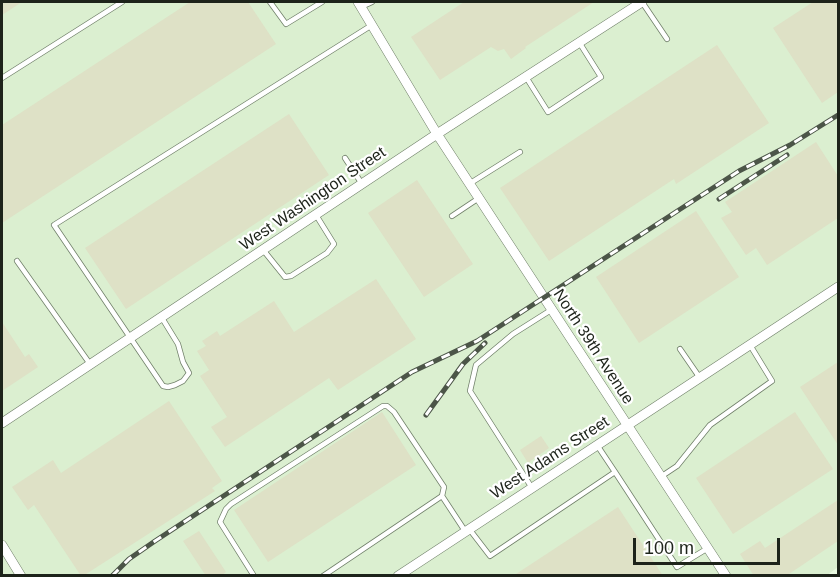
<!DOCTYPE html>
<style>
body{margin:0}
#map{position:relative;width:840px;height:577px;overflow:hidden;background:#eafbe2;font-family:Arial,sans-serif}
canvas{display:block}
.frame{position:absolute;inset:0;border:3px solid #1d231a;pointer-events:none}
.scale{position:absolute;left:633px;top:538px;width:147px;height:27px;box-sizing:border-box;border:3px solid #1d231a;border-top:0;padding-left:8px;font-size:18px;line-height:21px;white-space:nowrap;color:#1d231a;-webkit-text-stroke:4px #fff;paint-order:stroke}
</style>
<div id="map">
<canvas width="840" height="577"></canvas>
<div class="frame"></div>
<div class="scale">100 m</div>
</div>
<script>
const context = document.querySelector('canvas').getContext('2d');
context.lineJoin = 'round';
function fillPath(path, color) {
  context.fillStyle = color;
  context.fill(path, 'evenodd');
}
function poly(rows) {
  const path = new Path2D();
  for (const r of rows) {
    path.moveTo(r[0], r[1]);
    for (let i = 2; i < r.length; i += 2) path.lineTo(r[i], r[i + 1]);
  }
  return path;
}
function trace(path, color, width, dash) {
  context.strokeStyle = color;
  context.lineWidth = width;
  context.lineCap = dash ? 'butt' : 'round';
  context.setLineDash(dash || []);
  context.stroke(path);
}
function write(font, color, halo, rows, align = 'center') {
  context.font = font + ' Arial,sans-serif';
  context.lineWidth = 4.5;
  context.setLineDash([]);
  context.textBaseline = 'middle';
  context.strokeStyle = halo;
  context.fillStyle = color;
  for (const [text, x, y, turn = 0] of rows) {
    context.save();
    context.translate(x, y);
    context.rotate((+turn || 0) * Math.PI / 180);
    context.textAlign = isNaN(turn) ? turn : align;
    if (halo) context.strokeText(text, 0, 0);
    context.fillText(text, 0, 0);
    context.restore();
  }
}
const built = poly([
 [2,2,838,2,838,567,826,576,2,575]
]);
const building = poly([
 [2,2,22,2,2,15],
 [190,2,248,2,276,44,2,223,2,125],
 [464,2,594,2,525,47,526,48,511,59,504,49,498,51,491,47,440,80,411,37],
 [813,2,838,2,838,92,822,103,773,28],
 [717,45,769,123,676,184,674,179,549,261,500,188],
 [289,114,329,175,126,309,85,248],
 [816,142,838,176,838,218,767,265,756,248,746,255,721,218,732,212,725,202],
 [417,180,473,264,424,297,368,213],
 [696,211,739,277,639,343,596,277],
 [376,279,416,339,338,390,329,378,225,447,211,427,227,417,200,376,209,370,197,351,206,346,202,341,217,331,220,336,274,301,294,332],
 [2,322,25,357,29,354,38,367,2,391],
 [838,362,838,445,800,387],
 [169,401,222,481,212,488,215,491,83,576,81,576,34,505,28,510,12,487,53,460,61,473],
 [382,412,416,465,268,562,234,510],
 [795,412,833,469,733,534,696,478],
 [541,436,549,448,528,463,520,450],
 [838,500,838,541,786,576,754,576,740,554,760,541,765,548],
 [618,507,663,576,513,576],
 [199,531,226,572,221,576,206,576,183,541]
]);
const lane = poly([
 [270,2,286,24,322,2],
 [642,2,667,39],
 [361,7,372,2],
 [526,77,548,112,601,77,579,42],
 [2,78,122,2],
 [345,158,362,184],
 [469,184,520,152],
 [452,216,479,198],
 [264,251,285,277,291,276,327,253,334,244,316,215],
 [17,261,90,364],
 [162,318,178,344,183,362,189,373,183,381,175,385,168,387,163,386,54,225,372,25],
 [680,349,700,378],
 [615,472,677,567,708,548],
 [662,476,677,466,710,425,772,381,750,345],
 [532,488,470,391,476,365,513,334,551,310],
 [470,530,490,556,615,472,597,445],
 [254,576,220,522,226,509,231,504,383,406,387,406,394,412,444,487,442,496,465,531],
 [323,576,442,496]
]);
const street = poly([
 [358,2,437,134,726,576],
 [2,423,437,134,642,2],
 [2,545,21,576],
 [398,576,838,287]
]);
const rail = poly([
 [719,199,787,155],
 [426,415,463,364,485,343],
 [112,576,129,559,155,541,412,372,477,341,739,171,790,145,838,115]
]);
const streetNames = [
 ["West Washington Street",313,199,-34],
 ["North 39th Avenue",593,347,57],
 ["West Adams Street",550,458,-33]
];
fillPath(built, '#dbefd0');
fillPath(building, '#dee1c6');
trace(lane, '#71806a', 6);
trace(street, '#71806a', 10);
trace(lane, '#fff', 4.5);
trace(street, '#fff', 9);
trace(rail, '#4c5548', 5);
trace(rail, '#fff', 3, [9]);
write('16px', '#1d231a', '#fff', streetNames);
</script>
